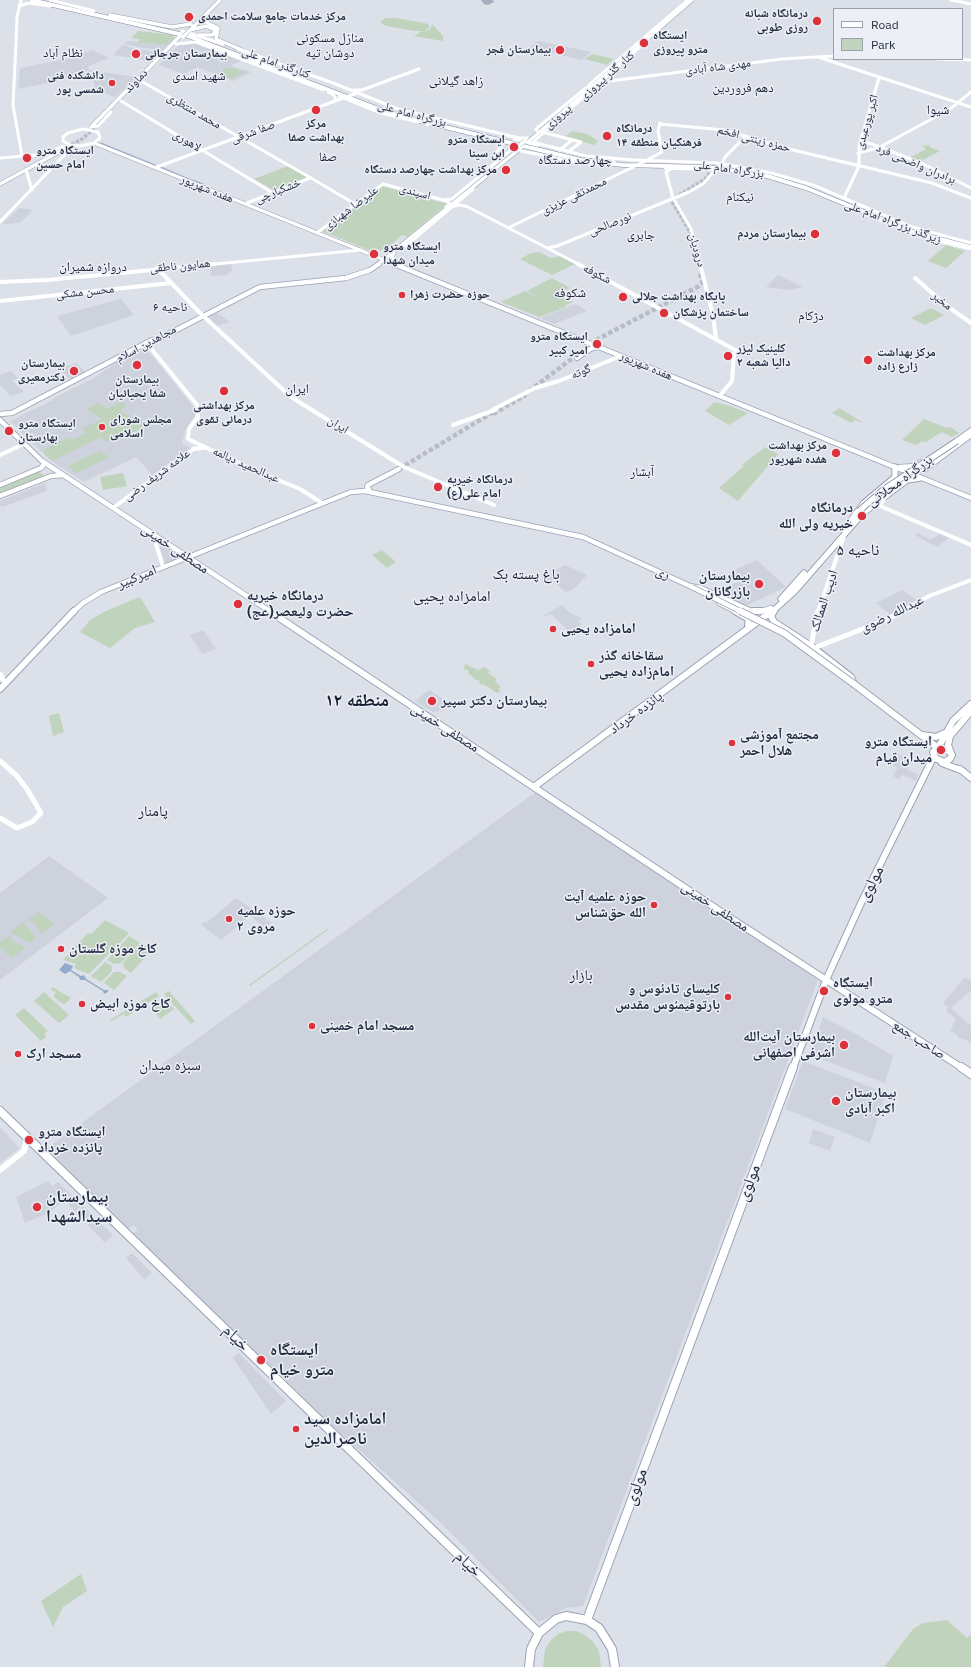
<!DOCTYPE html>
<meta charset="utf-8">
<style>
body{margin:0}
#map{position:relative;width:971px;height:1667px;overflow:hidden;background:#dce0e8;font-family:"IBM Plex Sans",sans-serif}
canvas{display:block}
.legend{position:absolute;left:833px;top:8px;width:130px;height:52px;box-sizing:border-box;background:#eceff6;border:1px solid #9ca1ad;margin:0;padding:5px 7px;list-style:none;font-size:12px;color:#242c40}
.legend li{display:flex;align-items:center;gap:8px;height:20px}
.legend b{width:20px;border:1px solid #9ca1ad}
</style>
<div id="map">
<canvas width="971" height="1667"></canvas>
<ul class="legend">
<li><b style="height:5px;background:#fff"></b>Road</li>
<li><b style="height:11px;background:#c0d3bc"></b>Park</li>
</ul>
</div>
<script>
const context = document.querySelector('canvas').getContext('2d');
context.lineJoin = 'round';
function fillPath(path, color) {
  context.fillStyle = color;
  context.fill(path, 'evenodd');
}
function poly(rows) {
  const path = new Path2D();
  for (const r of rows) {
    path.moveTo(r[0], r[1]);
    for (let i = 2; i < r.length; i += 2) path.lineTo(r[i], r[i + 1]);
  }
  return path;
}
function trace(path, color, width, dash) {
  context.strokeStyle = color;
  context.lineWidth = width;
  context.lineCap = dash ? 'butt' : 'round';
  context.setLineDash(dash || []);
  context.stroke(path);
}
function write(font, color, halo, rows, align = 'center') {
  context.font = font + ' "IBM Plex Sans","Noto Naskh Arabic",sans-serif';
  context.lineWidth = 3;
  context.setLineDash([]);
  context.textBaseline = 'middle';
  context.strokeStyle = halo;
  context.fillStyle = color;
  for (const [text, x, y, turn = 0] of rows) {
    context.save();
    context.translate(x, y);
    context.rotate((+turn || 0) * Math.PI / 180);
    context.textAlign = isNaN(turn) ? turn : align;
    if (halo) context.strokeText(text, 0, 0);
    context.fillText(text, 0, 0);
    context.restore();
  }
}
const built = poly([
 [128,41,139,42,167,45,162,50,142,48,124,44],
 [538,41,591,52,582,60,529,48],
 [184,43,194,43,242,60,231,66,251,72,234,81,197,67,184,74,159,65,179,45],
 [123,45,135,49,159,52,151,61,113,55],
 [92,50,109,58,88,66,89,70,136,77,115,97,96,89,91,74,18,89,20,68,76,57,75,56],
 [19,208,33,210,20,223,2,224],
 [231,263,232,270,227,275,211,276,210,265],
 [778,275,803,287,789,290,766,287],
 [121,299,134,315,71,336,57,316],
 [576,304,587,311,554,324,540,318],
 [214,311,230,322,217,326,207,316],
 [146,348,193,406,196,413,185,431,182,444,191,448,152,475,136,457,84,482,51,461,10,421,53,400,52,399,92,379,117,362],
 [76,363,86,372,70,380,62,371,66,370,64,367],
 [11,371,18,378,12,381,24,392,11,396,0,385,0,375],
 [45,483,47,491,2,507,0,505,0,501],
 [918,533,930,540,941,533,950,537,937,547,915,535],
 [158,541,179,555,177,559,165,564],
 [757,560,786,587,746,606,732,600,730,585,739,582,728,573],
 [565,565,587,575,574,589,566,592,556,584,543,578],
 [902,590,918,601,892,616,876,603],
 [562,605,570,613,582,618,578,620,582,624,569,631,551,614,541,617],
 [203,630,216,649,202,654,190,635],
 [429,690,448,702,444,710,433,712,415,701],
 [897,754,911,759,907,770,918,774,916,781,902,775,899,780,893,776,898,768,893,765],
 [537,791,818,980,583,1606,566,1608,539,1622,440,1522,323,1418,282,1376,226,1325,132,1234,138,1230,134,1225,128,1229,46,1149],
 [49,856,108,898,0,980,0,893],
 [236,898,272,923,265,928,250,916,221,940,201,925,204,922,206,923],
 [965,977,971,981,971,993,969,992,951,1008,971,1026,971,1044,966,1040,959,1038,955,1033,950,1031,956,1019,946,1011,948,1007,943,1003],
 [823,1017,858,1035,893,1056,885,1083,810,1055],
 [803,1061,886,1093,870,1143,785,1109],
 [0,1127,19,1148,0,1163],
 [813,1129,835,1137,830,1151,809,1143],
 [48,1181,64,1201,46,1214,25,1223,16,1197],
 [58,1182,82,1205,75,1212,53,1186],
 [83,1206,113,1235,105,1243,76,1213],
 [132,1253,152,1273,144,1279,126,1258],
 [239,1353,286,1401,271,1414,233,1358]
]);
const green = poly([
 [386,18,395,18,425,23,429,25,429,28,424,31,430,30,432,24,443,36,443,41,414,36,423,31,415,31,386,26,381,23,381,21],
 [138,31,173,35,174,38,167,45,138,42,140,39,131,38],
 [592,54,614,59,607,65,585,59],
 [228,67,245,72,232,79,216,74],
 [572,131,587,134,598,141,595,145,565,137],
 [922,145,931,146,929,147,940,151,919,162,909,158,926,149],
 [288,166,309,178,275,191,254,179],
 [382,186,447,204,407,237,402,235,384,251,375,249,371,251,322,231],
 [946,245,965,251,946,268,928,261],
 [539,252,551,258,561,256,575,264,552,275,520,259,531,253],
 [552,278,570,288,558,294,573,302,564,306,566,307,539,317,501,302,525,291,547,300,527,291],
 [931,308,944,315,925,325,911,318],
 [121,401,126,407,120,410,143,427,121,438,115,438,107,442,100,437,52,461,42,451,67,438,71,440,87,433,82,429,102,419,86,409,98,403,107,409],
 [714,402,730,406,748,413,729,425,705,411],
 [839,408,862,422,862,423,855,420,851,423,832,413],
 [924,419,947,428,950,427,959,433,952,437,942,432,926,442,923,441,916,445,902,440],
 [765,447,778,454,738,501,719,488,744,466,742,465],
 [100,451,109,457,76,473,68,466],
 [38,472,43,474,43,477,0,494,0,487],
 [123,473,127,486,103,490,100,477],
 [382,550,396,562,387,568,372,555],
 [140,597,155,622,135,628,110,648,80,632,90,620,106,611],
 [465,664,478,670,484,667,490,671,488,673,497,679,495,681,501,687,498,689,501,691,497,693,485,685,479,684,480,681,476,680,468,673,469,671,464,669],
 [59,713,64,732,53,736,49,716],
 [39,912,54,924,41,934,33,921,30,922,28,920],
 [105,920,129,933,89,974,74,968,76,964,63,960,88,933,91,934],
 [23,922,36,938,30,943,10,932],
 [327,929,328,930,250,986,249,985],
 [10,935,11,940,26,947,12,958,0,948,0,942],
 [129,936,140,943,121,963,114,964,107,960],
 [141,943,152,950,131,973,124,968,123,963],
 [105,962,112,966,112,971,101,982,91,976],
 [114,972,120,972,127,976,114,990,104,983],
 [52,987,66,995,71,998,65,1004,60,1002,53,996,56,992,51,990],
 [169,991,195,1021,191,1024,164,994],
 [44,992,69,1015,59,1023,34,1001],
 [156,992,159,996,126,1017,124,1014,112,1021,110,1020],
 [165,999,174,1009,160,1019,151,1008],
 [24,1008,48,1031,44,1034,46,1037,41,1041,15,1015],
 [81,1574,87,1591,63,1607,53,1627,41,1601],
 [947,1620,967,1638,971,1635,971,1667,884,1667,913,1629,923,1623],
 [567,1631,576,1631,585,1635,593,1642,599,1651,601,1667,543,1667,545,1650,550,1641,558,1634]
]);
const water = poly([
 [65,963,73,966,71,970,81,976,84,975,86,979,104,990,108,990,108,992,104,994,103,991,85,980,80,980,79,977,70,971,65,974,59,970]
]);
const stream = poly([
 [101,143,155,165],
 [161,167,191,180],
 [193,180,203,184]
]);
const runway = poly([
 [481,0,493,0,494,2,488,5,484,4,481,0]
]);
const primaryTunnelFar1 = poly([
 [67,147,82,139,96,127],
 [584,158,614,160],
 [694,245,690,232,671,200,705,179,715,166,714,164,707,163]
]);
const primaryTunnel = poly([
 [529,391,598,339,699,286,702,283,700,272],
 [493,414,526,395],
 [399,469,495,411]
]);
const secondaryFar3 = poly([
 [50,0,94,11],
 [951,0,971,4],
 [19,6,29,3,50,6],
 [182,31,223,44],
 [648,40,533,142,586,156,634,160,717,163,771,173,813,185,912,227,971,243],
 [16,43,13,105,22,156],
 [176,44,196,42,324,90],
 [16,46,17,17,21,0],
 [238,49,333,83,398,109,519,138,527,138],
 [818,57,971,107],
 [936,59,971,60],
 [141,81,311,178],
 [602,82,782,59,834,56],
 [354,90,362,90,419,69],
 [328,92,334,95,336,100],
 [339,96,381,113,418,122],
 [121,101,273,193],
 [660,124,724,130,793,150,932,183,971,198],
 [91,127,98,126,111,112],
 [83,129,98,132,100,138,94,143,80,146,70,145,63,141,63,137,68,133,83,129],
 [537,131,536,129,586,88,590,87,589,85,598,77,688,0],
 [542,132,581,142],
 [514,139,537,145],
 [490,140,502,145,495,154,497,162],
 [861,140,921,163,971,188],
 [560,150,572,140],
 [521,151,581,163,603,164],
 [568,152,581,142],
 [858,153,878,148,950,109,971,92],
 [45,155,61,147,69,147],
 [0,158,48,154],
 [647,160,662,152,658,131,660,123],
 [722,164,725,157,746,136],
 [157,167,346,97],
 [665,168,719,170],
 [672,168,666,172,673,198,691,229,700,265],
 [26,170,32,190],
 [311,178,355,204],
 [844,198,859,166,859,146,879,78],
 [444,200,452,199,516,146],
 [247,203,310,178],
 [449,207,460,205,468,207,580,265],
 [867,215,922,237,971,249],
 [0,222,73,146],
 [508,228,633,167],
 [318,232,383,184,447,201,450,204,446,207],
 [402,246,408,244,473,189],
 [548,248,557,246,689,192,704,183,715,170],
 [205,265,361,250]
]);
const secondaryFar2 = poly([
 [578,264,737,351],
 [700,264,713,315,716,339],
 [157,268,201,314,291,397,404,467,494,505],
 [915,278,947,306,971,323],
 [0,282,47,280,215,264],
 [0,301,171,283],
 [149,346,197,405,198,417,189,429,188,439,249,468,300,489,322,503],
 [721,394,732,381,734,354],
 [492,410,535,388,559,381,621,356],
 [453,425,495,410],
 [193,449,204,448],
 [0,455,24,444],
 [886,496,880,506,971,545],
 [113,508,195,448],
 [153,534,163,567],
 [818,612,845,533],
 [900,612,929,596,971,580]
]);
const secondaryFar1 = poly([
 [811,646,818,611],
 [812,651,814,648,888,619,902,611],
 [0,674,5,683],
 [0,761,16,775,27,789,41,813,32,822,17,828,0,818]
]);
const secondary = poly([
 [0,1170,24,1151,27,1138]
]);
const primaryFar3 = poly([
 [110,15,172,27,191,24],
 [203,18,204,21,218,28,216,39,242,50],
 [192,28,220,0],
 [190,30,206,26,215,30,214,34,211,35,198,35],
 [92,126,180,36],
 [528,142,692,0],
 [94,143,397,265],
 [0,184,66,148],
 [394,253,392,257,399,264],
 [377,265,522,147]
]);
const primaryFar2 = poly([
 [394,264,971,498],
 [149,344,260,287,346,278,370,270,379,264],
 [577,358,592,348,598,347],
 [0,414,12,413,152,340],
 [0,420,42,461,271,612],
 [916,466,917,470,924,470,971,435],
 [900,467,916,466,921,462],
 [0,485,41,468,45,463],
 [369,489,367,487,368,485,399,469],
 [0,496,51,476,63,475],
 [690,586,701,588,751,611,759,612,771,608],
 [719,603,737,612],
 [73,612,83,603,101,592,351,492,365,491,583,537,692,587],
 [771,612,774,610]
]);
const primaryFar1 = poly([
 [269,611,726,915,962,1068],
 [735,611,749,619,748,625],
 [753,611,761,611],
 [774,611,771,616,774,622,811,646,851,677,854,684,938,748],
 [0,689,74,611],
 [922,735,936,737,945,733],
 [938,748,953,721,971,704],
 [938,748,949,751,952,755,950,759,944,762,935,758,933,752,938,748],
 [951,753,948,745,950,736,971,711],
 [942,763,963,771],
 [960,769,971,778],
 [535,786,772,611],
 [793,1068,826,980,862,901,934,756]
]);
const primary = poly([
 [961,1067,971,1074],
 [0,1111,539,1633],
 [587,1620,793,1067],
 [529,1667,531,1649,539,1633,556,1619,566,1616,587,1620,599,1628,612,1649,615,1667]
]);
const highwayFar1 = poly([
 [31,0,188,36,384,111,404,117,581,160,623,165,708,167,767,176,806,188,913,232,971,247]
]);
const highway = poly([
 [957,441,971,431],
 [852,519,864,503,895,477,895,467],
 [781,599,804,573],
 [774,610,795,591,863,513,907,480,920,478]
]);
const secondaryBridge = poly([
 [32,0,33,2],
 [249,61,256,62,261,60,261,58,254,55],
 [346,97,355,94],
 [428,125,424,120,433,118],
 [611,165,614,162,612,160],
 [633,167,646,161],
 [715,170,722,164]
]);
const primaryBridgeFar2 = poly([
 [183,37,189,31],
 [517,147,525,141]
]);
const primaryBridgeFar1 = poly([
 [692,587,742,612]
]);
const primaryBridge = poly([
 [740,611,784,633,854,684]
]);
const highwayBridgeFar1 = poly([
 [739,172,739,169,742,168]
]);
const highwayBridge = poly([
 [859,511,883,490,957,441]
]);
const markers = [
 [189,17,5,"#dd323c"],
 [817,21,5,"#dd323c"],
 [644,43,5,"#dd323c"],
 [560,50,5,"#dd323c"],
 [136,54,5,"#dd323c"],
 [112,83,4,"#dd323c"],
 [316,110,5,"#dd323c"],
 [607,136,5,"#dd323c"],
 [514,147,5,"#dd323c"],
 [27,158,5,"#dd323c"],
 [506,170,5,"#dd323c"],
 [815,234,5,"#dd323c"],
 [374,254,5,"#dd323c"],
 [402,295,4,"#dd323c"],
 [623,297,5,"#dd323c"],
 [664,313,5,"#dd323c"],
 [597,344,5,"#dd323c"],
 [728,356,5,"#dd323c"],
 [868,360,5,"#dd323c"],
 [137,365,5,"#dd323c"],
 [74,371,5,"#dd323c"],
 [224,391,5,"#dd323c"],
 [102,427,4,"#dd323c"],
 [9,431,5,"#dd323c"],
 [836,453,5,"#dd323c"],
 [438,487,5,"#dd323c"],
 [862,516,5,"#dd323c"],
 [759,584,5,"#dd323c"],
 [238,604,5,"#dd323c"],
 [553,629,4,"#dd323c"],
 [591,664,4,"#dd323c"],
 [432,701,5,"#dd323c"],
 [732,743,4,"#dd323c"],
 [941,750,5,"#dd323c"],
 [654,905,4,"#dd323c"],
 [229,919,4,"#dd323c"],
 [61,949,4,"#dd323c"],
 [824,991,5,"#dd323c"],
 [728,997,4,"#dd323c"],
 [82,1004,4,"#dd323c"],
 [312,1026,4,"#dd323c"],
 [844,1045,5,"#dd323c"],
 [18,1054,4,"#dd323c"],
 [836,1101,5,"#dd323c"],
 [29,1140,5,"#dd323c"],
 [37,1207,5,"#dd323c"],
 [261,1360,5,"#dd323c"],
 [296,1429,4,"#dd323c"]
];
const farPoinames = [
 ["درمانگاه شبانه",808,14,"right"],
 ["روزی طوبی",808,28,"right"],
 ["مرکز خدمات جامع سلامت احمدی",198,17],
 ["ایستگاه",653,36],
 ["مترو پیروزی",653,50],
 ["بیمارستان فجر",551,50,"right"],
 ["بیمارستان جرجانی",145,54],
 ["دانشکده فنی",104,76,"right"],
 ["شمسی پور",104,90,"right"],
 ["مرکز",316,124,"center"],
 ["بهداشت صفا",316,138,"center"],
 ["درمانگاه",616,129],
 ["فرهنگیان منطقه ۱۴",616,143],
 ["ایستگاه مترو",505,140,"right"],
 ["ابن سینا",505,154,"right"],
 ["ایستگاه مترو",36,151],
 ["امام حسین",36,165],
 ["مرکز بهداشت چهارصد دستگاه",497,170,"right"],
 ["بیمارستان مردم",806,234,"right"],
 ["ایستگاه مترو",383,247],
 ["میدان شهدا",383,261],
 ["حوزه حضرت زهرا",410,295],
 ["پایگاه بهداشت جلالی",632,297],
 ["ساختمان پزشکان",673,313],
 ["ایستگاه مترو",588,337,"right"],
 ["امیر کبیر",588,351,"right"],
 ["کلینیک لیزر",737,349],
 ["دالیا شعبه ۲",737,363],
 ["مرکز بهداشت",877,353],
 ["زارع زاده",877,367],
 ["بیمارستان",65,364,"right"],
 ["دکترمعیری",65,378,"right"],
 ["بیمارستان",137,380,"center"],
 ["شفا یحیائیان",137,394,"center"],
 ["مرکز بهداشتی",224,406,"center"],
 ["درمانی تقوی",224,420,"center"],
 ["مجلس شورای",110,420],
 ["اسلامی",110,434],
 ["ایستگاه مترو",18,424],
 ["بهارستان",18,438],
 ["مرکز بهداشت",827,446,"right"],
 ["هفده شهریور",827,460,"right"],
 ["درمانگاه خیریه",447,480],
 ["امام علی(ع)",447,494]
];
const farStreetnames = [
 ["کنارگذر امام علی",276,63,20],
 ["مهدی شاه آبادی",718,67,-7],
 ["کنار گذر پیروزی",607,76,-41],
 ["دماوند",136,81,-46],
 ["محمد منتظری",194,111,30],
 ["بزرگراه امام علی",412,114,15],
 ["پیروزی",558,117,-40],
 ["اکبر پورعبدی",867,122,-74],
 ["صفا شرقی",253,132,-20],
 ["حمزه زینتی افخم",754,139,15],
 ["لاهوری",187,141,31],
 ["برادران واضحی فرد",916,164,23],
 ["بزرگراه امام علی",729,169,8],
 ["هفده شهریور",207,189,22],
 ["خشکبارچی",278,191,-22],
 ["اسپندی",415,192,15],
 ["محمدتقی عزیزی",574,196,-26],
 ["علیرضا شهبازی",351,208,-37],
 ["زیرگذر بزرگراه امام علی",893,222,21],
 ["نورصالحی",610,224,-22],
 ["درودیان",697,250,74],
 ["همایون ناطقی",180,266,-5],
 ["شکوفه",597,274,28],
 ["محسن مشکی",85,292,-6],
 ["مخبر",942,301,39],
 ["مجاهدین اسلام",146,344,-28],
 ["هفده شهریور",646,366,23],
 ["گوته",581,372,-22],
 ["ایران",338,425,32],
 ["عبدالحمید دیالمه",246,465,24],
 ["علامه شریف رضی",157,475,-36]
];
const farNeighbourhoodnames = [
 ["منازل مسکونی",330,38],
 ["دوشان تپه",330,53],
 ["نظام آباد",63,53],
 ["شهید اسدی",199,76],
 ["زاهد گیلانی",456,81],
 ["دهم فروردین",743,88],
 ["شیوا",938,110],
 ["صفا",328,157],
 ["چهارصد دستگاه",575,160],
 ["نیکنام",740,197],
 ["جابری",641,235],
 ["دروازه شمیران",93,267],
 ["شکوفه",570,293],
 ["دژکام",811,316],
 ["ایران",297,389],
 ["آبشار",642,472]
];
const farQuarternames = [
 ["ناحیه ۶",170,307]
];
const streetNames = [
 ["بزرگراه محلاتی",900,481,-36],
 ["مصطفی خمینی",175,549,34],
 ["ری",663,573,25],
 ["امیرکبیر",137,577,-22],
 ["ادیب الممالک",824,601,-72],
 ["عبدالله رضوی",892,614,-26],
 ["پانزده خرداد",636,713,-36],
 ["مصطفی خمینی",445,728,33],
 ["مصطفی خمینی",715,907,34],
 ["صاحب جمع",919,1040,33]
];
const poiNames = [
 ["درمانگاه",853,508,"right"],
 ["خیریه ولی الله",853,524,"right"],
 ["بیمارستان",750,576,"right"],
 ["بازرگانان",750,592,"right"],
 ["درمانگاه خیریه",247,596],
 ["حضرت ولیعصر(عج)",247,612],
 ["امامزاده یحیی",561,629],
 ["سقاخانه گذر",599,656],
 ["امام‌زاده یحیی",599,672],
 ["بیمارستان دکتر سپیر",441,701],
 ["مجتمع آموزشی",740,735],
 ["هلال احمر",740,751],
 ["ایستگاه مترو",932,742,"right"],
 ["میدان قیام",932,758,"right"],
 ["حوزه علمیه آیت",646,897,"right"],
 ["الله حق‌شناس",646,913,"right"],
 ["حوزه علمیه",237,911],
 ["مروی ۲",237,927],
 ["کاخ موزه گلستان",69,949],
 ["ایستگاه",833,983],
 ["مترو مولوی",833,999],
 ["کلیسای تادئوس و",720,989,"right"],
 ["بارتوقیمئوس مقدس",720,1005,"right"],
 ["کاخ موزه ابیض",90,1004],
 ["مسجد امام خمینی",320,1026],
 ["بیمارستان آیت‌الله",835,1037,"right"],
 ["اشرفی اصفهانی",835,1053,"right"],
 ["مسجد ارک",26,1054],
 ["بیمارستان",845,1093],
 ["اکبر آبادی",845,1109],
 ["ایستگاه مترو",38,1132],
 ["پانزده خرداد",38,1148]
];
const neighbourhoodNames = [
 ["باغ پسته بک",526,575],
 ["امامزاده یحیی",452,597],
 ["پامنار",153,812],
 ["بازار",581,976],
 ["سبزه میدان",170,1066]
];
const quarterNames = [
 ["ناحیه ۵",858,550]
];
const nearStreetnames = [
 ["مولوی",871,884,-63],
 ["مولوی",749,1183,-69],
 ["خیام",236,1338,45],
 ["مولوی",636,1487,-70],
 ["خیام",468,1564,44]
];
const nearPoinames = [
 ["بیمارستان",46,1197],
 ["سیدالشهدا",46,1217],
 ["ایستگاه",270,1350],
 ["مترو خیام",270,1370],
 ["امامزاده سید",304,1419],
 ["ناصرالدین",304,1439]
];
const districtNames = [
 ["منطقه ۱۲",357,701]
];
fillPath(built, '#ced2dd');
fillPath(green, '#c0d3bc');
fillPath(water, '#93aacd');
trace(stream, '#93aacd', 1);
fillPath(runway, '#a8aebe');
trace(primaryTunnelFar1, '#b7bcc6', 3.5, [3.5, 1.5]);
trace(primaryTunnel, '#b7bcc6', 4.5, [4.5, 2.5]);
trace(primaryFar3, '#9aa3b5', 4.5);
trace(primaryFar2, '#9aa3b5', 6);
trace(primaryFar1, '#9aa3b5', 8);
trace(primary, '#9aa3b5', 10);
trace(highwayFar1, '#828ba0', 5);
trace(highway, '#828ba0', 7);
trace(secondaryFar3, '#fff', 3);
trace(secondaryFar2, '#fff', 4);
trace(secondaryFar1, '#fff', 5);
trace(secondary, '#fff', 6);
trace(primaryFar3, '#fff', 3.5);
trace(primaryFar2, '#fff', 4.5);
trace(primaryFar1, '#fff', 6);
trace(primary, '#fff', 8);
trace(highwayFar1, '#fff', 4);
trace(highway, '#fff', 5.5);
trace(primaryBridgeFar2, '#9aa3b5', 4.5, []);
trace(primaryBridgeFar1, '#9aa3b5', 6, []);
trace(primaryBridge, '#9aa3b5', 8, []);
trace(highwayBridgeFar1, '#828ba0', 5, []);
trace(highwayBridge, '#828ba0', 7, []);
trace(secondaryBridge, '#fff', 3);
trace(primaryBridgeFar2, '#fff', 3.5);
trace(primaryBridgeFar1, '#fff', 4.5);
trace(primaryBridge, '#fff', 6);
trace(highwayBridgeFar1, '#fff', 4);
trace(highwayBridge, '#fff', 5.5);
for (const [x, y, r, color] of markers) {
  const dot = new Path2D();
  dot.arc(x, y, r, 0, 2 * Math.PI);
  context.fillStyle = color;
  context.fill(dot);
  trace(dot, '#eceff6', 1.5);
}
write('bold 12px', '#242c40', '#eceff6', farPoinames, 'left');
write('12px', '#242c40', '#eceff6', farStreetnames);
write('13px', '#171d30', '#eceff6', farNeighbourhoodnames);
write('13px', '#171d30', '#eceff6', farQuarternames);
write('14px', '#242c40', '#eceff6', streetNames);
write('bold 14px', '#242c40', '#eceff6', poiNames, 'left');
write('15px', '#171d30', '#eceff6', neighbourhoodNames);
write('16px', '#171d30', '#eceff6', quarterNames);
write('17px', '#242c40', '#eceff6', nearStreetnames);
write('bold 17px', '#242c40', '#eceff6', nearPoinames, 'left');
write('bold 18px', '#171d30', '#eceff6', districtNames);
</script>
